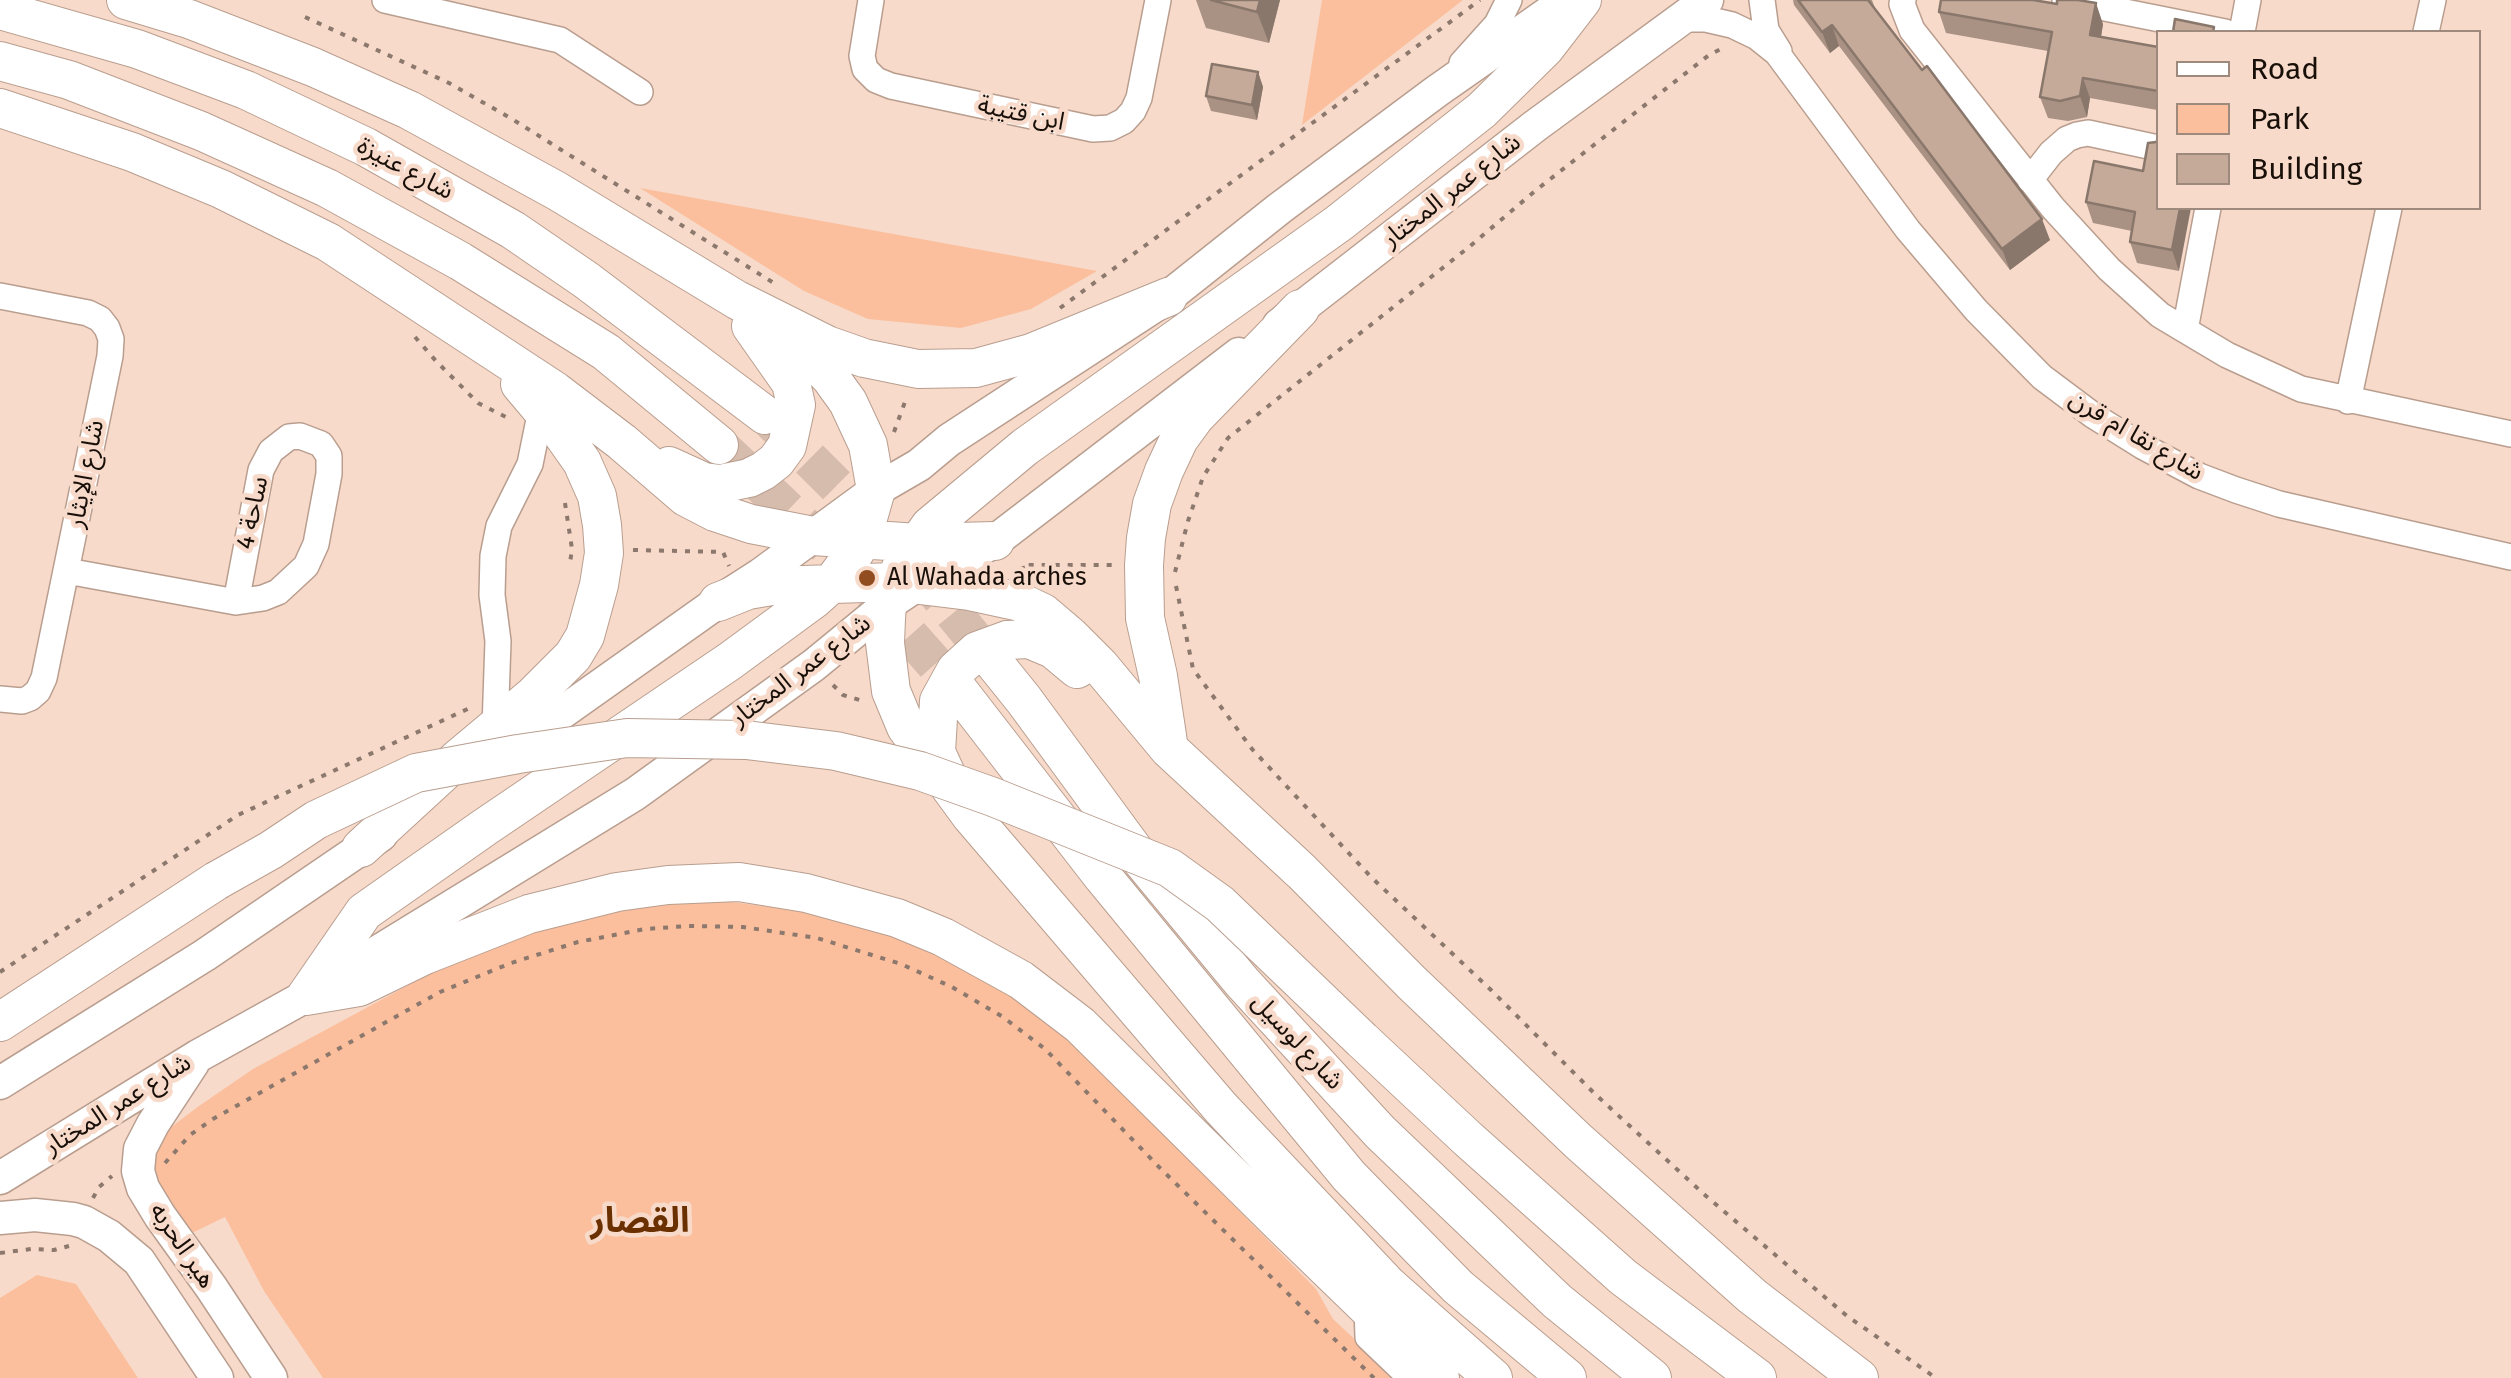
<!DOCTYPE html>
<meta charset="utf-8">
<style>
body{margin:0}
#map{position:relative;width:2511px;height:1378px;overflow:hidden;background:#f7daca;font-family:"Fira Sans",sans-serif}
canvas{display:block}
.legend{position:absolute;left:2156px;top:30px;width:325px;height:180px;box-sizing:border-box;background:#f7daca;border:2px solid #9e897d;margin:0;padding:12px 18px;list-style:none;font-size:30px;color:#180f09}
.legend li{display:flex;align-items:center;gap:20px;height:50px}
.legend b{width:50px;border:2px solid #9e897d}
</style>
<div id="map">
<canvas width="2511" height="1378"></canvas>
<ul class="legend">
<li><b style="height:12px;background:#fff"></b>Road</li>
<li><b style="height:28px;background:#fbbf9d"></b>Park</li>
<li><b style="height:28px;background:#c5aa9a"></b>Building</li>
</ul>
</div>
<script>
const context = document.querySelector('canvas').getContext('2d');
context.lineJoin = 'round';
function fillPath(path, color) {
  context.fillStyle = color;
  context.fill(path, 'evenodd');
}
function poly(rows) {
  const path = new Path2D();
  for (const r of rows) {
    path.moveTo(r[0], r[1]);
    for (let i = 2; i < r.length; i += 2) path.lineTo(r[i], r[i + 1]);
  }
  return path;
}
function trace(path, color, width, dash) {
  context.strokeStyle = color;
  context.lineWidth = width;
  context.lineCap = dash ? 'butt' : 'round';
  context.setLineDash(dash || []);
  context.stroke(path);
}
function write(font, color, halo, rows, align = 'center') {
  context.font = font + ' "Fira Sans","Noto Sans Arabic",sans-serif';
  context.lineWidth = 9;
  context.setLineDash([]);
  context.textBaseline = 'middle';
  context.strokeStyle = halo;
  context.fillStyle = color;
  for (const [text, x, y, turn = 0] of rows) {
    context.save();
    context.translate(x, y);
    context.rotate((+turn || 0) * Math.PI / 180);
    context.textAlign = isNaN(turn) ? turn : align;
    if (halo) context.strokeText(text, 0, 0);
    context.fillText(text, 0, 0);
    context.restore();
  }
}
const green = poly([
 [1322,0,1463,0,1302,125],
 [640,188,1097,271,1031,309,961,328,868,319,804,291],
 [683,902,731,902,796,910,851,921,893,936,979,973,1055,1024,1316,1289,1333,1319,1396,1378,323,1378,264,1291,225,1217,194,1232,181,1230,149,1167,158,1141,170,1128,199,1106,253,1069,457,959,585,913],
 [37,1275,76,1284,138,1378,0,1378,0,1298]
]);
const highwayTunnel = poly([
 [769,419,879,528],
 [719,445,826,546],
 [917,569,991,659],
 [872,593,959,691]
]);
const path = poly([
 [305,17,449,83,512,119,777,285],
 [1060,308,1480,0],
 [415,337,436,361,478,403,508,418],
 [894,432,906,399],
 [565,503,572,549,570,563],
 [633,550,723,552,729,566],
 [1024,571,1022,565,1117,565],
 [1175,572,1188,521,1203,477,1228,438,1469,247,1535,191,1709,55,1723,48],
 [1176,586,1193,669,1252,749,1371,877,1491,990,1595,1094,1706,1196,1847,1316,1936,1378],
 [833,685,843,695,863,701],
 [0,972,238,815,474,706],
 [165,1163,190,1135,213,1119,440,992,511,963,578,942,645,929,688,926,743,927,817,938,901,964,952,987,1003,1017,1045,1049,1159,1167,1374,1378],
 [93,1198,99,1187,112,1176],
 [0,1253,31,1249,54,1250,69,1246]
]);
const minor = poly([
 [385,0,560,40,640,92],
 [871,0,862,56,865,69,876,80,891,86,1093,129,1110,128,1124,121,1133,111,1139,98,1158,0],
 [1762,0,1766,30,1779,51],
 [1903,0,1902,4,1912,30,2053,208,2109,269,2160,315,2185,330],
 [2065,0,2225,32],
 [1680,19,1706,19,1732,25,1757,37,1777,53,1908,230,1976,310,2042,377,2094,416,2142,446,2199,476,2236,490,2279,504,2511,557],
 [2242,32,2248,0],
 [2426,32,2433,0],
 [1462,63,1497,24,1509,0],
 [2030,180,2051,153,2067,139,2077,135,2088,133,2158,148],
 [2208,208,2185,330,2227,355,2301,389,2511,434],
 [0,296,88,313,100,319,107,328,111,339,110,356,44,678,38,691,30,698,22,701,0,699],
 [2348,401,2389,208],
 [67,571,236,602,263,598,278,592,306,566,316,544,329,474,329,456,321,444,300,436,289,437,271,451,261,470,236,602],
 [495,728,498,641,492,595,493,556,499,526,530,464,541,410],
 [1367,1307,1368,1337,1411,1378]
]);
const major = poly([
 [1279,325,1535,126,1707,0],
 [498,758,718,602,760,575,876,490,919,465,949,440,1168,297,1280,208,1437,91,1567,0],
 [193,1063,153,1124,140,1149,138,1171,143,1188,160,1216,211,1287,271,1378],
 [0,1083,205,955,381,835],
 [0,1178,198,1056,306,996,635,794,814,665,887,605,917,585,995,541,1239,354],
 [0,1218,35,1215,73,1219,84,1222,109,1236,139,1261,217,1378]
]);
const highway = poly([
 [126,0,189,19,313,67,409,110,557,191,737,300,827,345,864,358,918,369,976,368,1031,353,1168,297],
 [0,10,137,49,246,90,366,147,513,230,586,280,765,415],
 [0,61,69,80,201,131,327,188,460,261,606,352,719,445],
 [0,108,132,152,221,189,328,242,555,391,622,442,686,497,715,512,751,524,813,536,918,543,995,541],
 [669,466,704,482,720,484,749,478,763,471,776,461,787,446,796,405,791,383,751,326],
 [718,602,748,590,772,586,895,582,969,591,1020,602,1043,613,1070,636,1100,666,1169,749,1302,872,1412,983,1578,1141,1752,1296,1859,1378],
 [991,659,1024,700,1142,861,1242,982,1380,1132,1557,1301,1652,1378],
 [959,691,1103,877,1349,1176,1458,1287,1567,1378],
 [1169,749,1158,676,1145,618,1144,565,1146,538,1152,504,1164,471,1179,439,1195,417,1300,309],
 [946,774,936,752,939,701,956,670,977,651,1007,640,1029,639,1053,649,1077,669],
 [361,848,460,757,534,695,573,656,585,636,599,585,604,553,602,525,597,496,582,462,563,435,520,384],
 [306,996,359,987,425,955,529,914,617,892,668,885,739,882,806,893,897,918,943,937,1021,980,1080,1025,1278,1221,1440,1378],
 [306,996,364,912,485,827,730,661,813,600,832,583,855,552,866,525,876,490,868,445,848,402,830,377,803,350,786,337],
 [0,1022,216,881],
 [1362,1040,1468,1139,1623,1277,1757,1378],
 [1493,1378,1388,1285,1221,1108,971,816,906,727,891,691,885,643,886,619,887,605,902,565,930,526,1025,447,1339,223,1482,110,1545,48,1582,0]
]);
const highwayBridge = poly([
 [216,881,271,850,316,820,416,773,518,754,627,738,746,740,836,751,920,771,993,797,1170,868,1220,904,1362,1040]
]);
const wall = poly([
 [1196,0,1280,0,1269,43,1206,28],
 [1793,0,1872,0,1876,11,2050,240,2010,270,1839,46,1830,53,1794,5],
 [2057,4,2103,24,2101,37,2158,47,2158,118,2157,110,2090,98,2087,117,2068,121,2048,118,2040,97,2048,51,1946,33,1939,12],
 [1258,72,1263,87,1257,120,1211,111,1206,96],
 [2156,142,2179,271,2137,263,2130,242,2132,231,2093,223,2086,202,2143,171]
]);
const shadedWall = poly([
 [1260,0,1280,0,1269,43,1257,12],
 [2096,3,2103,24,2098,55,2090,35],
 [1832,25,1839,46,1830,53,1822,32],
 [1258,72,1263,87,1257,120,1252,105],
 [2083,78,2090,98,2087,117,2080,96],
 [2180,208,2191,208,2179,271,2172,250],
 [2042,219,2050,240,2010,270,2002,249]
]);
const building = poly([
 [1211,0,1260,0,1257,12,1211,0],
 [1798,0,1868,0,1922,70,1927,66,2042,219,2002,249,1832,25,1822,32,1798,0],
 [1941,0,2033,0,2057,4,2057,0,2078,0,2096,3,2090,35,2158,47,2158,91,2083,78,2080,96,2060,101,2040,97,2052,32,1939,12,1941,0],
 [2175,19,2214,27,2213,32,2173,32,2175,19],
 [1212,64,1258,72,1252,105,1206,96,1212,64],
 [2158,140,2158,208,2180,208,2172,250,2130,242,2135,212,2086,202,2094,161,2143,171,2148,143,2156,142,2158,140]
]);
const markers = [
 [867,578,10,"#914d20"]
];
const streetNames = [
 ["ابن قتيبة",1021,114,12],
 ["شارع عنيزة",405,169,28],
 ["شارع عمر المختار",1452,191,-38],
 ["شارع نقا ام قرن",2136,436,31],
 ["شارع الإيثار",86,474,-79],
 ["ساحة 4",253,513,-78],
 ["شارع عمر المختار",801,671,-37],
 ["شارع لوسيل",1297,1042,47],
 ["شارع عمر المختار",118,1105,-32],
 ["هير الحربه",182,1246,56]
];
const poiNames = [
 ["Al Wahada arches",887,578]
];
const districtNames = [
 ["القصار",640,1222]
];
fillPath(green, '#fbbf9d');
trace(highwayTunnel, '#d6bcad', 38, [38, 19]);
trace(minor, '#b99e8f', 28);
trace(major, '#b99e8f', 35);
trace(highway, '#b99e8f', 40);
trace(path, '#8c786d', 4, [5, 8]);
trace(minor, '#fff', 25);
trace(major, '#fff', 32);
trace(highway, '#fff', 38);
trace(highwayBridge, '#b99e8f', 40, []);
trace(highwayBridge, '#fff', 38);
fillPath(wall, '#a99284');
fillPath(shadedWall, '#8a776c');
fillPath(building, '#c5aa9a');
trace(building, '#8a776c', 2.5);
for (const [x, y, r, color] of markers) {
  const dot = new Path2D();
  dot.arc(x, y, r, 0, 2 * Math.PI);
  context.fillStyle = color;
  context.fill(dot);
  trace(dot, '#f7daca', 4);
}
write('25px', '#180f09', '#f7daca', streetNames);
write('25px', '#180f09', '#f7daca', poiNames, 'left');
write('bold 35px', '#6b3000', '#f7daca', districtNames);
</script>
